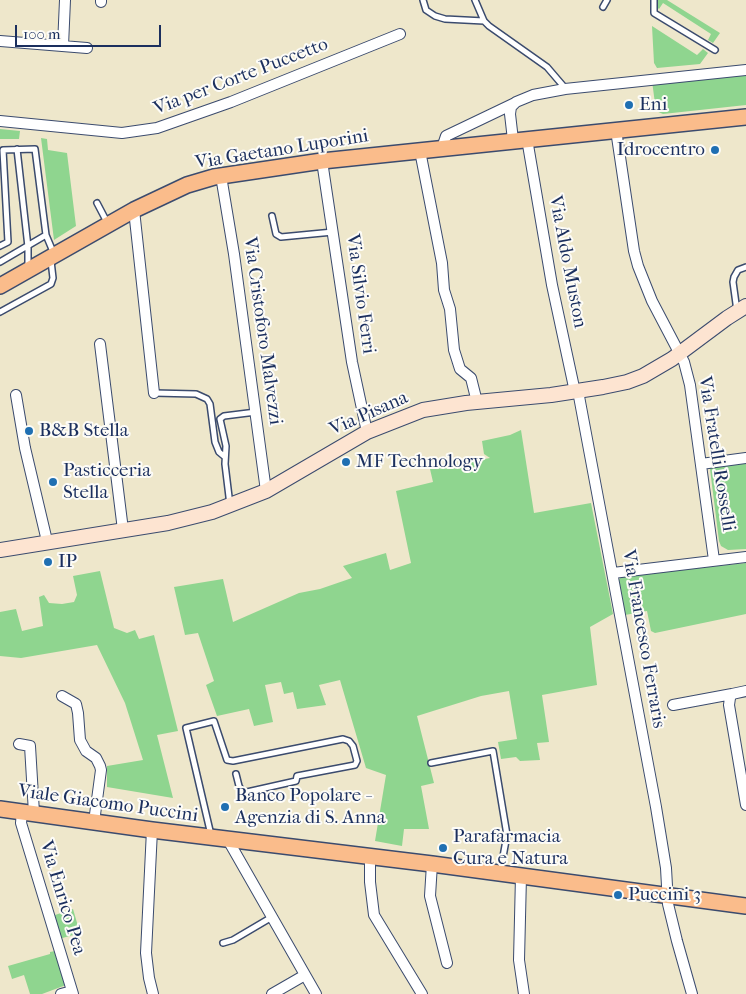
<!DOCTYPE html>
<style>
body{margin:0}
#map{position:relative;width:746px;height:994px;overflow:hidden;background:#eee7cb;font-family:"IM FELL French Canon",serif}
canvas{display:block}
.scale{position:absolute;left:15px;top:25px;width:146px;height:22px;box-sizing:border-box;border:2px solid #1b2f5e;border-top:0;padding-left:6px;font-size:15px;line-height:18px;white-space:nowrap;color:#1b2f5e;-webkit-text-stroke:4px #fdfcf7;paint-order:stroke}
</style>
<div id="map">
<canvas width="746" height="994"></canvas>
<div class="scale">100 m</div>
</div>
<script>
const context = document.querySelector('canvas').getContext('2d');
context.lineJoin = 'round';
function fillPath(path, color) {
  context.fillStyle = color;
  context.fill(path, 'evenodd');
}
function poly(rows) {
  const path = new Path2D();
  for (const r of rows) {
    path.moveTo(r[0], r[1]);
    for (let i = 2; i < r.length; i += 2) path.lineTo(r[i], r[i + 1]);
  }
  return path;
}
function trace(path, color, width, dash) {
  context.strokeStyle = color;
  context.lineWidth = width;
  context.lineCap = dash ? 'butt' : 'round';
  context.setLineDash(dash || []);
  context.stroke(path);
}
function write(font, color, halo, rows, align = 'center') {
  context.font = font + ' "IM FELL French Canon",serif';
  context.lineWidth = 4;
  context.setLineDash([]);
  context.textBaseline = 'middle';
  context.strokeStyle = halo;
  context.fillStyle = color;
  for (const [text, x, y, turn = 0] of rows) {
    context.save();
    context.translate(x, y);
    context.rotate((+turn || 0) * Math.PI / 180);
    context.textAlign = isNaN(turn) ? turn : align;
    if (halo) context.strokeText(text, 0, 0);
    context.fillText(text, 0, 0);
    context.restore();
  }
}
const green = poly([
 [657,0,667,0,720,33,713,43,708,40,711,34,663,3,659,9,656,6],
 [652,26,697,55,703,49,708,53,700,64,657,68,654,63],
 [746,73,746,105,663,114,656,111,652,81],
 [0,129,20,131,19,139,0,139],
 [41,138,47,139,48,150,67,153,76,226,54,240],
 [521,430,534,513,591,503,613,614,590,627,597,685,542,695,549,742,537,743,540,760,520,761,516,757,501,759,498,742,517,739,509,691,481,696,417,716,434,783,421,786,429,829,404,829,402,846,375,841,386,775,366,768,340,680,319,685,326,705,297,709,293,692,284,694,281,682,265,685,273,722,254,726,249,709,217,716,206,685,214,681,198,633,185,635,174,587,223,579,233,622,299,593,320,589,352,578,343,566,386,553,390,570,411,563,396,491,433,482,430,469,490,458,484,454,482,441,510,435],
 [746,462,746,549,728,550,721,546,719,541,710,469,712,467],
 [746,563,746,614,655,633,651,631,647,611,625,615,619,588,619,580,621,576],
 [100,571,114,628,127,633,135,630,139,639,154,635,178,731,157,735,173,798,107,787,107,766,143,760,125,703,97,645,21,658,0,656,0,612,16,609,22,631,43,626,39,597,44,595,49,603,62,604,74,602,77,595,73,576],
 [73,909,80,933,59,939,52,916],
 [55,951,66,985,42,994,30,994,24,975,12,979,8,966,50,954,50,952]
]);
const service = poly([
 [423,0,426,10,435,16,445,19,484,21],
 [475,0,484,21,489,26,547,67,565,88],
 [654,0,654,13,715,50],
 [603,7,607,0],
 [17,149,28,247,28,267],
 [97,203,108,224],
 [272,216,276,234,281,237,333,232],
 [0,246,8,242,3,150,35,149,46,235,54,254],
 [0,262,46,235],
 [737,311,733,282,734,277,738,270,746,267],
 [0,312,51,284,53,278,51,261],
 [154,393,196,394,207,399,210,404,215,442,219,452,225,457],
 [230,505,225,464,226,446,220,419,224,416,256,412],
 [431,763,493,751,507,835,500,873],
 [211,835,186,728,214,721,227,760,233,761,343,739,349,741,353,746,357,761,355,765,297,776,296,781,247,792,242,791,239,786,236,774],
 [223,943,233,940,272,917]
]);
const minor = poly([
 [101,2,101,0],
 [0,41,87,48],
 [63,46,65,0],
 [0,121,122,133,157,128,231,102,400,34],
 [616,130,634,251,638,266,652,301,684,362,690,385,714,560],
 [527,139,552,285,575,392],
 [513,140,510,114,511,107,516,102,533,95,565,89,746,70],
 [442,148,446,136,515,103],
 [420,151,442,263,444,290,450,309,454,350,460,369,471,378,477,402],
 [322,161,352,362,367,432],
 [221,176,234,254,266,491],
 [134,210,154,393],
 [100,344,123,530],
 [578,391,656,807,666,868,668,904,677,941,692,994],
 [16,395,25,448,47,541],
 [701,464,746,458],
 [613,573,746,557],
 [746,691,732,694,730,698,729,705,746,805],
 [62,696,76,704,78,713,80,740,86,751,96,758,100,766,101,770,94,822],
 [673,705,732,694],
 [19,744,30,746,34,813],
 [22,812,21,823,73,994],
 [152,830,146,953,149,978,153,994],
 [228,840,316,994],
 [370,856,370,882,374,915,422,994],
 [432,864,430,896,447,963],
 [521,876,519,960,524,994],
 [61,994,72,991],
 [272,994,305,975]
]);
const secondary = poly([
 [0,550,168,523,212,512,266,491,367,432,423,410,466,403,551,395,603,387,627,382,643,376,672,359,727,318,746,306]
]);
const primary = poly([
 [0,286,134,210,187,185,214,177,322,161,746,117],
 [0,809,152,830,432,864,746,906]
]);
const markers = [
 [629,105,5,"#1f6fb2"],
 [715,150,5,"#1f6fb2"],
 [29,431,5,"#1f6fb2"],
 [346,462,5,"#1f6fb2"],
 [53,482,5,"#1f6fb2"],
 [48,562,5,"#1f6fb2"],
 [225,807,5,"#1f6fb2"],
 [443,848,5,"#1f6fb2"],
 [618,895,5,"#1f6fb2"]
];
const streetNames = [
 ["Via per Corte Puccetto",241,77,-21],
 ["Via Gaetano Luporini",282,150,-9],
 ["Via Aldo Muston",567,262,79],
 ["Via Silvio Ferri",360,294,82],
 ["Via Cristoforo Malvezzi",262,331,82],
 ["Via Pisana",369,414,-24],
 ["Via Fratelli Rosselli",716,454,81],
 ["Via Francesco Ferraris",643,639,80],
 ["Viale Giacomo Puccini",108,804,8],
 ["Via Enrico Pea",62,898,73]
];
const poiNames = [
 ["Eni",639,105],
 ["Idrocentro",705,150,"right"],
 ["B&B Stella",39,431],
 ["MF Technology",356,462],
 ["Pasticceria",63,471],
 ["Stella",63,493],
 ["IP",58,562],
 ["Banco Popolare -",235,796],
 ["Agenzia di S. Anna",235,818],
 ["Parafarmacia",453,837],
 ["Cura e Natura",453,859],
 ["Puccini 3",628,895]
];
fillPath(green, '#8fd58f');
trace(service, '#3b4b6e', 8);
trace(minor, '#3b4b6e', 12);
trace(secondary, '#3b4b6e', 16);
trace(primary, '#3b4b6e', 18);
trace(service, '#fff', 5);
trace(minor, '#fff', 10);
trace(secondary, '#fde4d1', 14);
trace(primary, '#fabc8b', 15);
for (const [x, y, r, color] of markers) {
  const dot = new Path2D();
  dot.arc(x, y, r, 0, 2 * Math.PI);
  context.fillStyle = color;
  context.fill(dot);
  trace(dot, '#fdfcf7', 2);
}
write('19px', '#1b2f5e', '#fdfcf7', streetNames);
write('19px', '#1b2f5e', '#fdfcf7', poiNames, 'left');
</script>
